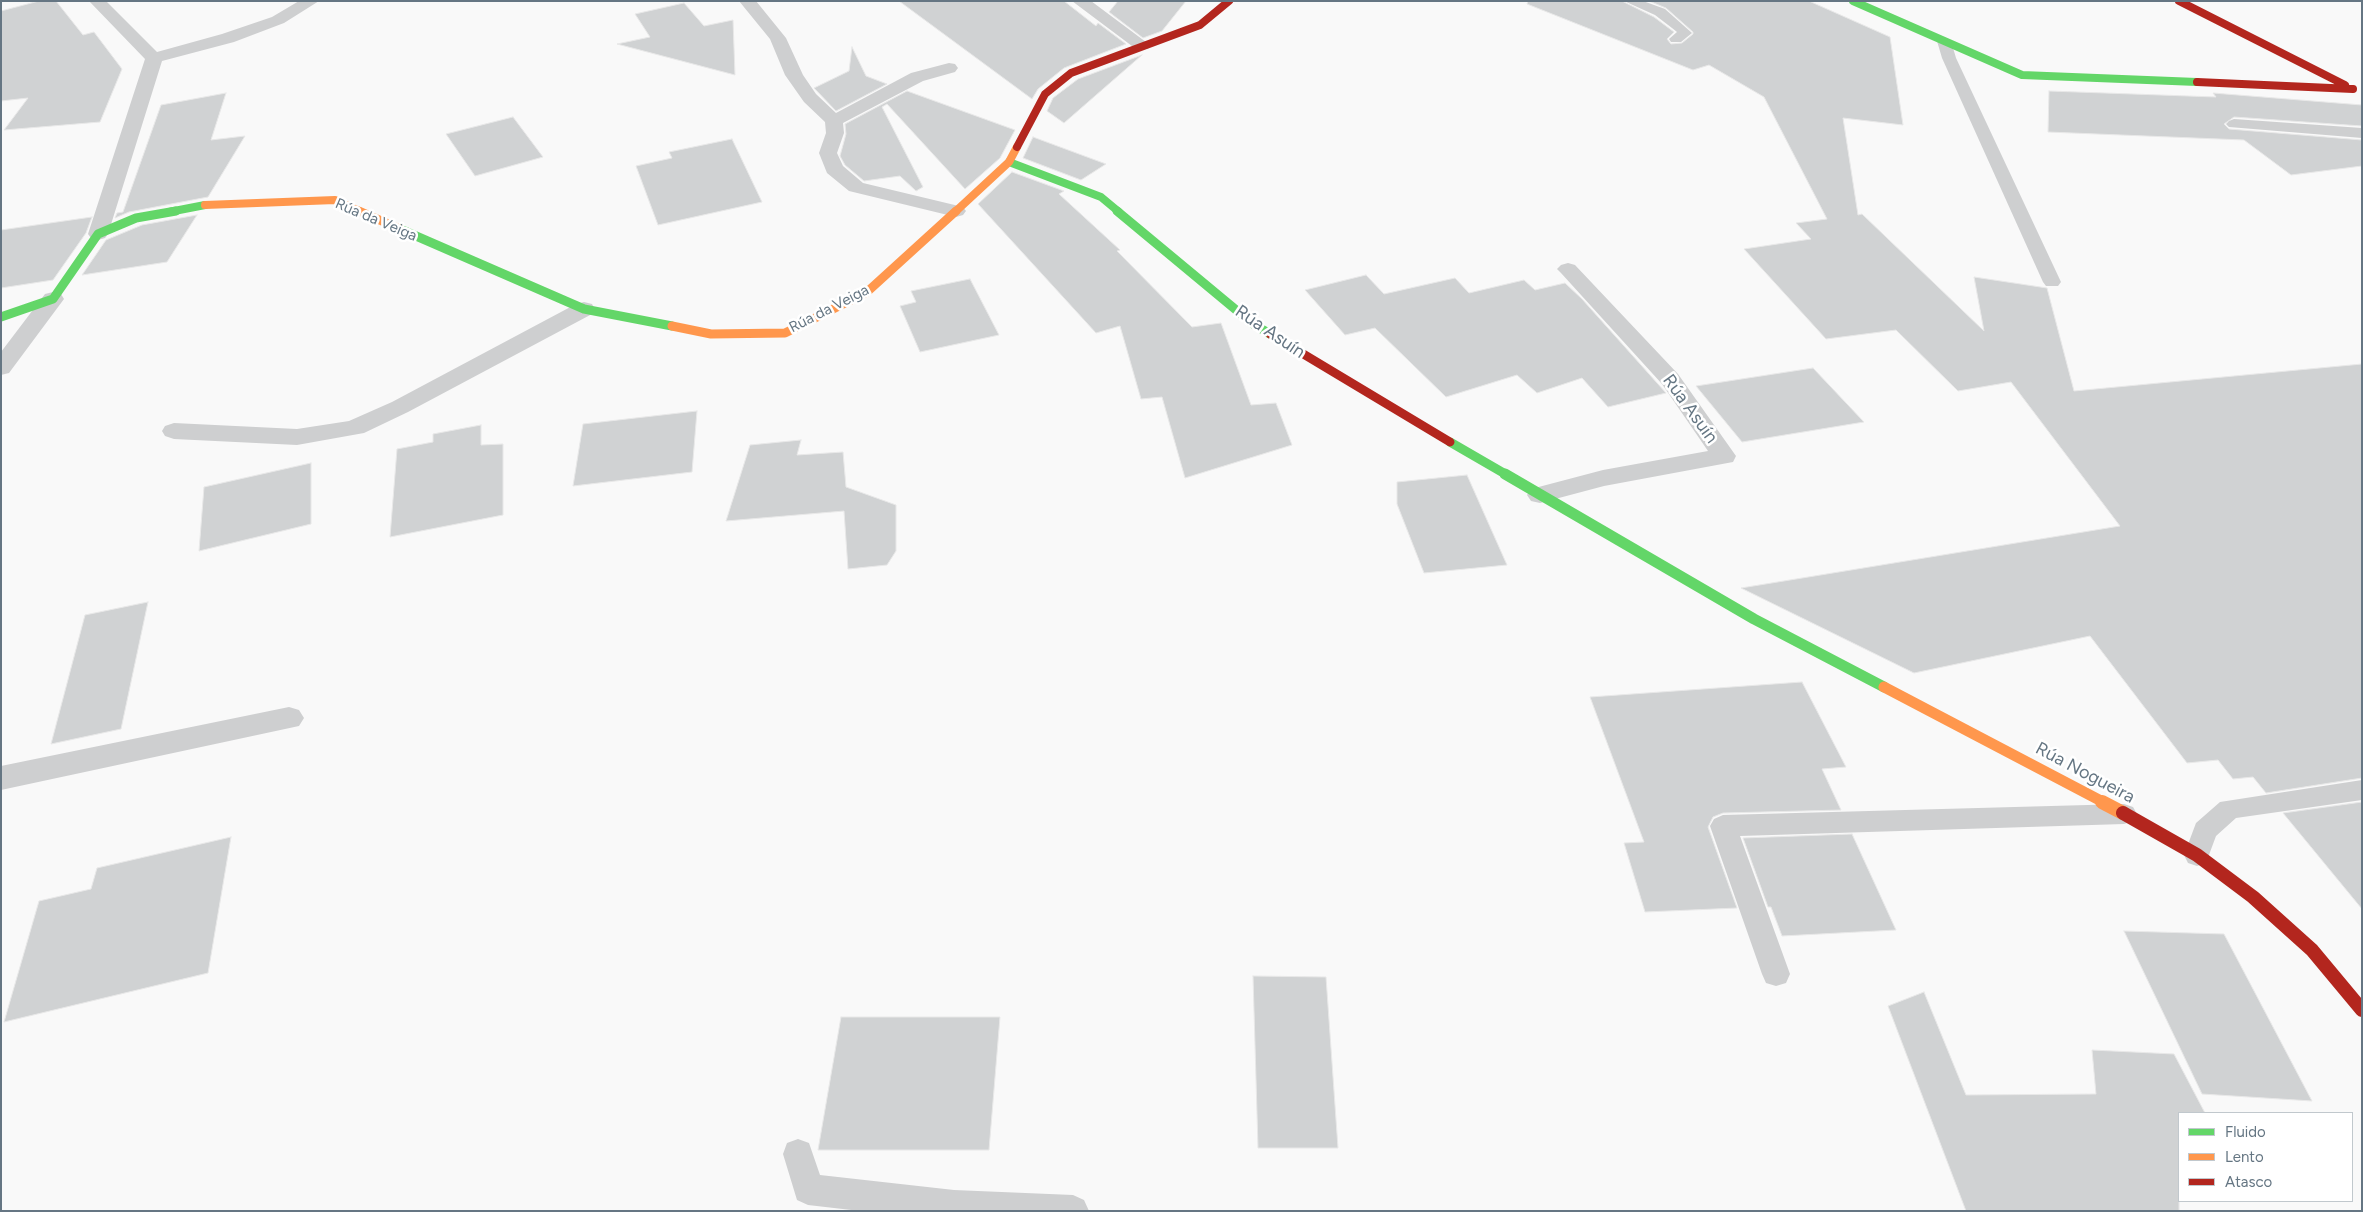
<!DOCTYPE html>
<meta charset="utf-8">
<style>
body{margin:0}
#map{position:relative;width:2363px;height:1212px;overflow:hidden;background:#f9f9f9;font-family:Figtree,sans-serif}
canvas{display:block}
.frame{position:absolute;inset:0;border:2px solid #657683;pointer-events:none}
.legend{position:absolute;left:2178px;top:1112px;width:175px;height:90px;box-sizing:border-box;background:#fff;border:1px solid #c1c8cd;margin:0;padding:6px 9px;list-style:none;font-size:15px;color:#657683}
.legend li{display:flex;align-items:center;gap:10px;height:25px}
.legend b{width:25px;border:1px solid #c1c8cd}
</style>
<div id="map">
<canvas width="2363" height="1212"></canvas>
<div class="frame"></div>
<ul class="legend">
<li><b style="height:6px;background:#63d668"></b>Fluido</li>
<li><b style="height:6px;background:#ff974d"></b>Lento</li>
<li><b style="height:6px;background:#b3261e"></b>Atasco</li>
</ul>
</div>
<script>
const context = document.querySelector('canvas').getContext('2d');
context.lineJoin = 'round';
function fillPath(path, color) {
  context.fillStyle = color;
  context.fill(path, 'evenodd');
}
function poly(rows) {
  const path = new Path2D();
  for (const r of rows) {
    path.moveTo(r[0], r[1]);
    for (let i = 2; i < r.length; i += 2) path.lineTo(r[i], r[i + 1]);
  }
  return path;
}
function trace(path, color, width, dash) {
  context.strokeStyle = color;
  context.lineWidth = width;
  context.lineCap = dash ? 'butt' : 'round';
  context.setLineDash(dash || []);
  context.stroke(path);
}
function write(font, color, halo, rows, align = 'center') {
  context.font = font + ' Figtree,sans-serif';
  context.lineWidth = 5;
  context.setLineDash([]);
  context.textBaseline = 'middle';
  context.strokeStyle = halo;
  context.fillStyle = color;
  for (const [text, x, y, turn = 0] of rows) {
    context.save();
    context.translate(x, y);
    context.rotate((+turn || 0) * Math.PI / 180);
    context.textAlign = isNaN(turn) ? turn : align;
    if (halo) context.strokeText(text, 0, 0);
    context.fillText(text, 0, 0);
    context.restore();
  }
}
const building = poly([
 [39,1,56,1,83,35,94,32,122,69,100,122,4,130,28,98,1,101,1,11,39,1],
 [899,1,1064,1,1096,26,1098,23,1126,44,1064,68,1038,89,1032,99,899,1],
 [1118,1,1186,1,1162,31,1143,38,1109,12,1118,1],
 [1528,1,1622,1,1654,17,1674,32,1667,39,1671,44,1682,43,1693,34,1693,32,1666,8,1649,1,1809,1,1890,37,1903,125,1843,118,1858,215,1862,214,1984,331,1974,277,2047,288,2074,391,2362,364,2362,778,2266,793,2253,777,2233,779,2218,760,2187,763,2090,636,1914,673,1741,588,2120,526,2011,382,1958,391,1896,330,1826,339,1744,249,1811,239,1796,223,1827,219,1764,97,1709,65,1693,70,1527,4,1528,1],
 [684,3,704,26,733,20,735,75,617,44,650,37,635,14,684,3],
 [852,47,866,76,887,84,836,111,814,88,849,71,852,47],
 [1142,55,1064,123,1047,111,1053,98,1078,79,1142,55],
 [907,91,1015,130,1000,158,965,189,887,104,882,107,923,187,916,191,900,176,864,181,845,165,840,156,846,134,845,124,907,91],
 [2049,91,2216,97,2213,93,2362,105,2362,126,2234,117,2224,124,2229,129,2362,140,2362,166,2291,175,2244,140,2048,132,2049,91],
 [226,93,211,140,245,136,208,197,129,212,115,218,117,213,123,212,161,105,226,93],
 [513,117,543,157,475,176,446,134,513,117],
 [1033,137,1106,164,1081,180,1023,158,1033,137],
 [732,139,762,202,658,225,636,166,672,158,669,152,732,139],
 [1012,172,1064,191,1059,194,1120,250,1117,251,1192,327,1221,323,1251,405,1276,403,1292,445,1185,478,1162,397,1141,399,1120,326,1096,333,978,204,1012,172],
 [197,215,167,262,82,275,106,240,142,225,197,215],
 [92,217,86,233,53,280,1,288,1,230,92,217],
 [1366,275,1384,294,1455,278,1469,293,1524,280,1535,290,1565,283,1582,299,1666,393,1608,407,1582,378,1537,393,1517,375,1446,397,1375,328,1345,335,1305,290,1366,275],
 [970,279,999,335,920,352,900,306,916,302,911,291,970,279],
 [1813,368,1864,422,1742,442,1696,386,1813,368],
 [697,411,692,472,573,486,583,424,697,411],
 [481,425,481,445,503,444,503,515,390,537,397,449,433,442,433,434,481,425],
 [801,440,797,455,843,452,846,487,896,505,896,551,887,565,848,569,844,511,726,521,750,445,801,440],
 [311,463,311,524,199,551,204,487,311,463],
 [1467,475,1507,565,1424,573,1397,504,1397,482,1467,475],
 [148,602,121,729,51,744,85,615,148,602],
 [1802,682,1846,767,1822,769,1841,810,1723,813,1713,817,1708,827,1737,908,1645,912,1624,843,1644,842,1590,697,1802,682],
 [2362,802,2362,909,2283,813,2362,802],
 [1852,834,1896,930,1782,936,1771,907,1768,907,1743,838,1852,834],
 [231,837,208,973,4,1022,39,901,91,889,97,868,231,837],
 [2124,931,2224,934,2312,1101,2202,1094,2124,931],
 [1253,976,1326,977,1338,1148,1258,1148,1253,976],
 [1924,992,1966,1095,2096,1094,2092,1050,2174,1054,2205,1113,2179,1113,2179,1211,1966,1211,1888,1006,1924,992],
 [841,1017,1000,1017,989,1150,818,1150,841,1017]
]);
const lane = poly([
 [1624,1,1643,1,1665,9,1692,33,1681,42,1671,42,1669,39,1677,32,1672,28,1655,15,1624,1],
 [1944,37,1951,41,1956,58,2061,282,2058,286,2046,286,2043,282,1942,58,1937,41,1944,37],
 [2234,119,2362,128,2362,138,2229,127,2226,124,2229,121,2234,119],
 [2362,780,2362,800,2236,818,2216,836,2206,863,2197,866,2188,863,2184,855,2196,823,2220,802,2362,780],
 [2124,804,2133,807,2137,814,2133,821,2124,824,1740,836,1790,974,1786,983,1776,986,1766,983,1762,974,1710,826,1714,819,1723,815,2124,804],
 [798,1139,809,1143,820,1175,954,1190,1073,1195,1084,1200,1089,1211,860,1211,808,1205,797,1200,783,1154,787,1143,798,1139]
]);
const street = poly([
 [89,1,106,1,157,52,222,34,272,17,299,1,319,1,284,23,234,42,162,61,108,234,105,238,98,240,91,238,88,234,145,59,89,1],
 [739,1,756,1,786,38,803,75,816,94,836,113,911,73,949,63,955,64,958,68,955,72,923,81,843,123,844,133,837,153,843,166,863,183,963,207,966,211,963,215,956,217,849,191,827,173,819,153,826,133,825,122,804,102,785,75,770,39,739,1],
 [1072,1,1091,1,1150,45,1148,49,1136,49,1072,1],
 [1568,263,1575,265,1678,374,1736,456,1733,462,1604,486,1540,503,1531,501,1527,495,1531,489,1603,470,1708,451,1662,384,1561,273,1557,269,1561,265,1568,263],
 [53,292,61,294,64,299,9,373,1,375,1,352,45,294,53,292],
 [584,302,592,304,595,309,592,314,408,412,364,433,297,445,174,439,165,436,162,431,165,426,174,423,297,429,349,421,392,402,576,304,584,302],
 [289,707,299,710,304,718,299,726,1,790,1,766,289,707]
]);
const fastFar2 = poly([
 [1853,1,2022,75,2197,82],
 [1009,162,1101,197,1119,212],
 [169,212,205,205]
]);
const fastFar1 = poly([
 [1117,211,1253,324,1270,334],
 [400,229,584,309,672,326],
 [1,317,53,299,98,234,136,218,176,211],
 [1450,442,1507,475]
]);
const fast = poly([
 [1505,474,1754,619,1884,687]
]);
const slowFar3 = poly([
 [205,205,335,200,361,212],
 [955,212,1009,162,1017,147]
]);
const slowFar2 = poly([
 [359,211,400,229],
 [672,326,711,334,785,333,867,292,956,211]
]);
const slowFar1 = poly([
 [1884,687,2105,803]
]);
const slow = poly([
 [2102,802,2123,813]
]);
const jamFar2 = poly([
 [2179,1,2345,85],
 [2197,82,2353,89],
 [1017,147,1045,94,1071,73,1200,25,1229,1]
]);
const jamFar1 = poly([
 [1270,334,1450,442]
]);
const jam = poly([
 [2123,813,2197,855,2253,897,2312,950,2362,1010]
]);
const farStreetnames = [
 ["Rúa da Veiga",376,220,23],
 ["Rúa da Veiga",829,309,-27]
];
const streetNames = [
 ["Rúa Asuín",1270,332,34],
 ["Rúa Asuín",1690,409,54],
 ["Rúa Nogueira",2085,773,28]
];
fillPath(building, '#d0d2d3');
trace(building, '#e8e8e8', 1);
fillPath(lane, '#cecfd0');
fillPath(street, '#cecfd0');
trace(fastFar2, '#63d668', 8);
trace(fastFar1, '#63d668', 9);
trace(fast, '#63d668', 11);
trace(slowFar3, '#ff974d', 8);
trace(slowFar2, '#ff974d', 9);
trace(slowFar1, '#ff974d', 11);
trace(slow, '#ff974d', 14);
trace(jamFar2, '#b3261e', 8);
trace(jamFar1, '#b3261e', 9);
trace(jam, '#b3261e', 14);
write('15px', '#657683', '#fff', farStreetnames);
write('18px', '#657683', '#fff', streetNames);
</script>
